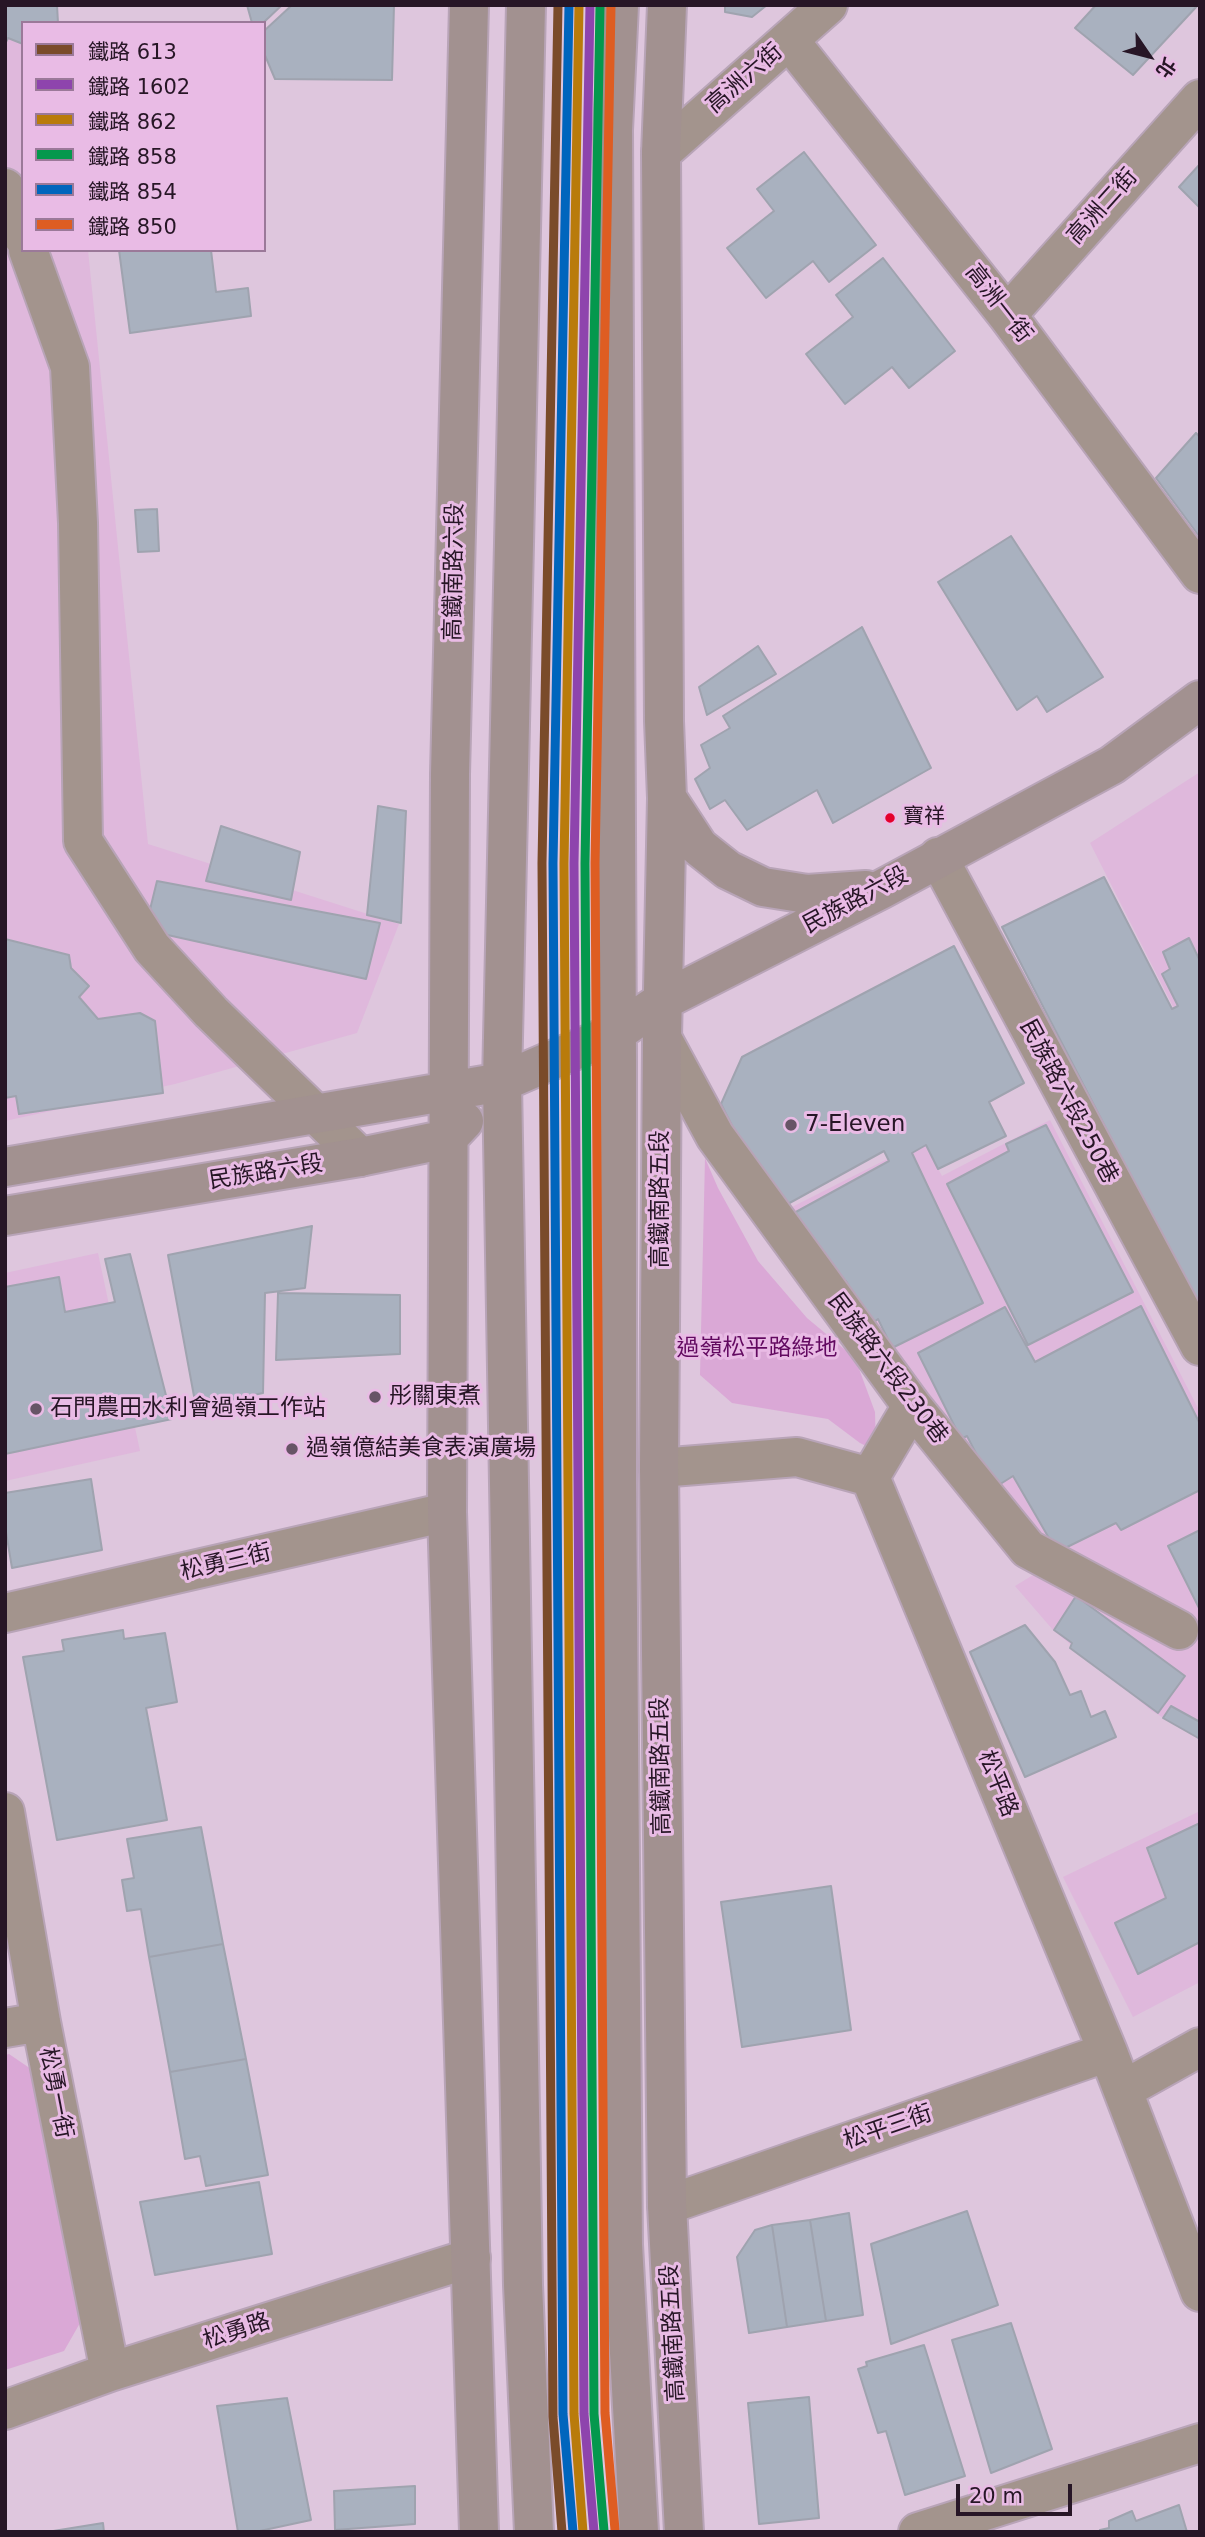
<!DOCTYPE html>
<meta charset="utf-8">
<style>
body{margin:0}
#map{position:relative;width:1205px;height:2537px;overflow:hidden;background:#dec6dd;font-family:"DejaVu Sans","Noto Sans TC",sans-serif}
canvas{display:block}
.frame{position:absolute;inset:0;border:7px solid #271626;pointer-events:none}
.legend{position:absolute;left:21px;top:21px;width:245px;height:231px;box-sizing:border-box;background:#e9bbe5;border:2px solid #9b7999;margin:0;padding:9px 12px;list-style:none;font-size:21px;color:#271626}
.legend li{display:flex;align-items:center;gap:14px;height:35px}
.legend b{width:35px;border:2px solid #9b7999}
.north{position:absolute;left:1114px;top:21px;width:70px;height:70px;-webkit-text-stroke:5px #e9bbe5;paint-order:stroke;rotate:125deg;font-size:19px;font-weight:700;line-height:28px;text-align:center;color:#271626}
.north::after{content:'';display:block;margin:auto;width:24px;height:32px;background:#271626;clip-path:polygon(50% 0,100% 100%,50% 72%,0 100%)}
.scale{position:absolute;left:956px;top:2484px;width:116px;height:32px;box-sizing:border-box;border:4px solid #271626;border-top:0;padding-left:9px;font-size:21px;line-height:24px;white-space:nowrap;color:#271626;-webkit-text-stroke:5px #e9bbe5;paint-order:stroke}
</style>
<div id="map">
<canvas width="1205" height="2537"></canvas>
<div class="frame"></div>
<ul class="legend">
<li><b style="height:9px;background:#7a4b2a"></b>鐵路 613</li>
<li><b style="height:9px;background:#8e44ad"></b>鐵路 1602</li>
<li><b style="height:9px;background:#b97b0b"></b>鐵路 862</li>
<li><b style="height:9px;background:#04984d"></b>鐵路 858</li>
<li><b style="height:9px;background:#0065bd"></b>鐵路 854</li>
<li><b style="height:9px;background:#de5d22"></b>鐵路 850</li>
</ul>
<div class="north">北</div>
<div class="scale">20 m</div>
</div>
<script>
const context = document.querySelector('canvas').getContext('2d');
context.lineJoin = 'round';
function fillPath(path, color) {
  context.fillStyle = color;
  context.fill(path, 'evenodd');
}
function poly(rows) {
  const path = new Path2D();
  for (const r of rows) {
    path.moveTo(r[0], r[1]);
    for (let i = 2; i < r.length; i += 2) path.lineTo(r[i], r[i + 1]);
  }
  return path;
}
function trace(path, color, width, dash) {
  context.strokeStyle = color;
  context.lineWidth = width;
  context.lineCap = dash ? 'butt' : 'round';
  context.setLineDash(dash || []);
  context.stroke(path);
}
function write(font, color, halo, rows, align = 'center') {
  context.font = font + ' "DejaVu Sans","Noto Sans TC",sans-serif';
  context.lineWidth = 6;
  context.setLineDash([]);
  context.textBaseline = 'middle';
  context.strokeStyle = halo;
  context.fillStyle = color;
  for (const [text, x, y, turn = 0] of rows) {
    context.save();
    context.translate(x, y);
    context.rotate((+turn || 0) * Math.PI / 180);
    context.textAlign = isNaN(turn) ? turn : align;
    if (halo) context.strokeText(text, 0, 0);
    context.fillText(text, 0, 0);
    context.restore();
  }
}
const built = poly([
 [5,5,8,5,23,50,23,250,88,250,148,844,399,924,357,1033,175,1084,5,1121],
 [1200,772,1200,1327,1085,1104,1194,1048,1090,843],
 [1050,1120,1200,1412,1200,1740,1152,1711,1053,1630,1015,1586,1061,1558,895,1358,790,1208,923,1141,942,1176],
 [98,1253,140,1451,5,1481,5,1273],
 [1200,1811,1200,1982,1133,2017,1063,1877]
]);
const green = poly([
 [705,1158,718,1188,758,1261,807,1318,855,1358,875,1412,876,1451,860,1443,828,1419,732,1403,700,1375],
 [9,2054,31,2069,80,2323,64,2351,5,2370,5,2055]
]);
const building = poly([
 [5,5,57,5,58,23,23,23,23,44,8,38,5,44,5,5],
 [247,5,282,5,263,23,252,23,247,5],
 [292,5,394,5,392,80,275,79,264,53,264,31,292,5],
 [725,5,767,5,752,17,725,12,725,5],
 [1096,5,1198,5,1133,75,1075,28,1096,5],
 [804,152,876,245,829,282,813,261,766,298,727,248,774,211,757,189,804,152],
 [1200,164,1200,208,1179,187,1200,164],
 [119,250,211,250,216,292,248,288,251,316,130,333,119,250],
 [883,258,955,351,909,388,892,367,845,404,806,354,853,317,836,295,883,258],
 [1196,433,1200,437,1199,536,1156,478,1196,433],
 [157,509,159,551,138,552,135,510,157,509],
 [1011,536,1103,677,1047,712,1037,696,1017,710,938,582,1011,536],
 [862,627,931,768,833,823,817,790,747,830,725,800,710,809,695,779,710,768,701,745,730,728,723,716,862,627],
 [758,646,776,674,707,715,699,687,758,646],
 [378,806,406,811,401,923,367,915,378,806],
 [221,826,300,852,291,900,206,881,221,826],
 [1104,877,1172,1009,1178,1006,1162,974,1170,969,1163,952,1189,938,1200,961,1200,1321,1110,1148,1115,1146,1002,927,1104,877],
 [157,881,380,923,366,979,145,930,157,881],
 [5,939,69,955,71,968,89,986,79,997,98,1019,140,1013,155,1021,163,1093,19,1114,16,1096,5,1098,5,939],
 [954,946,1024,1083,989,1102,1006,1136,938,1169,926,1145,912,1153,983,1303,892,1348,878,1319,870,1325,846,1281,836,1285,794,1213,889,1161,884,1151,775,1211,721,1104,742,1057,954,946],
 [1046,1125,1133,1292,1028,1345,947,1184,1009,1151,1006,1144,1046,1125],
 [312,1226,305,1288,265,1293,263,1393,196,1407,168,1255,312,1226],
 [130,1254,172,1419,5,1454,5,1287,59,1277,65,1312,115,1302,105,1259,130,1254],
 [278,1293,400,1295,400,1354,276,1360,278,1293],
 [1141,1306,1200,1424,1200,1490,1121,1530,1116,1523,1057,1552,1013,1476,994,1488,967,1436,961,1439,918,1353,1005,1307,1035,1362,1141,1306],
 [91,1479,102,1550,12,1568,5,1526,5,1493,91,1479],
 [1200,1530,1200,1610,1168,1546,1200,1530],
 [1076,1596,1185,1676,1158,1713,1070,1648,1072,1643,1054,1630,1076,1596],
 [1025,1625,1055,1662,1070,1695,1081,1691,1091,1717,1105,1711,1116,1737,1025,1777,970,1652,1025,1625],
 [123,1630,124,1639,165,1633,177,1702,146,1708,167,1820,57,1840,23,1657,64,1651,62,1640,123,1630],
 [1171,1706,1200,1722,1200,1739,1163,1718,1171,1706],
 [1200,1823,1200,1942,1138,1974,1115,1923,1166,1898,1147,1848,1200,1823],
 [201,1827,223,1944,149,1957,141,1909,127,1911,122,1880,134,1878,127,1839,201,1827],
 [831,1886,851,2030,742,2047,721,1902,831,1886],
 [223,1944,246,2059,170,2072,149,1957,223,1944],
 [246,2059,268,2175,206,2186,200,2156,185,2159,170,2072,246,2059],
 [259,2182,272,2254,155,2275,140,2202,259,2182],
 [967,2211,998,2305,891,2344,871,2244,967,2211],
 [849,2213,863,2315,826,2321,810,2220,849,2213],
 [810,2220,826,2321,787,2327,772,2225,810,2220],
 [772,2225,787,2327,749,2333,737,2257,755,2230,772,2225],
 [1011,2323,1052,2449,991,2473,952,2340,1011,2323],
 [924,2345,965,2476,905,2495,886,2431,878,2433,858,2369,867,2366,866,2362,924,2345],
 [809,2397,819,2518,759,2524,748,2403,809,2397],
 [287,2398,311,2520,255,2532,238,2532,217,2406,287,2398],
 [415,2486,415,2524,335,2530,334,2491,415,2486],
 [1179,2505,1187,2532,1101,2532,1100,2530,1109,2528,1109,2521,1132,2511,1136,2521,1179,2505],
 [103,2523,104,2532,47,2532,103,2523]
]);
const minor = poly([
 [789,40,1007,315,1200,574],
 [661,153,828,5],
 [5,188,23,237],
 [28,250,70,367,78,523,83,841,152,948,211,1012,360,1157],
 [1007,315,1200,99],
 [938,857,1200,1346],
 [662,1038,715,1136,912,1406,1028,1549,1179,1630],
 [659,1468,797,1457,870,1477,1108,2052,1200,2292],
 [870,1477,912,1406],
 [5,1613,447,1512],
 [5,1812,41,2022,110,2372],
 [5,2028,41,2022],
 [1123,2090,1200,2047],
 [667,2205,1108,2052],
 [5,2410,110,2372,471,2258],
 [918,2532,1200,2443]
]);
const major = poly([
 [469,5,450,774,447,1512,479,2532],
 [526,5,502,1082,523,2285,534,2532],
 [619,5,613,130,617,1061,617,1483,623,2245,639,2532],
 [667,5,661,153,664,721,667,798,662,1038,659,1468,667,2205,684,2532],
 [667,798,699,847,728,870,763,887,807,894,866,890],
 [5,1167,502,1082,617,1032,664,1000,882,889,1112,765,1200,700],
 [5,1216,360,1157,447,1139,464,1121]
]);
const rail1 = poly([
 [558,5,542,863,553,2417,562,2532]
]);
const rail2 = poly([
 [590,5,574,863,584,2414,594,2532]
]);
const rail3 = poly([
 [579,5,564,863,574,2414,583,2532]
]);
const rail4 = poly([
 [600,5,585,863,594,2414,604,2531]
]);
const rail5 = poly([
 [569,5,553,863,563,2414,573,2532]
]);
const rail6 = poly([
 [611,5,595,863,605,2413,615,2530]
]);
const markers = [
 [890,818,6,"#e4002b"],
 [791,1125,7,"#675466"],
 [375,1397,7,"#675466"],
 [36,1409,7,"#675466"],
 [292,1449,7,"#675466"]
];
const busNames = [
 ["寶祥",903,818]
];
const streetNames = [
 ["高洲六街",745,79,-41],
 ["高洲二街",1103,207,-48],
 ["高洲一街",998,304,52],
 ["高鐵南路六段",455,572,-89],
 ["民族路六段",856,901,-28],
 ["民族路六段250巷",1068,1102,62],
 ["民族路六段",266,1173,-9],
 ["高鐵南路五段",661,1199,-90],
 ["民族路六段230巷",887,1369,53],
 ["松勇三街",226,1563,-13],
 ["高鐵南路五段",662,1766,-91],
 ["松平路",997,1784,68],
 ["松勇一街",55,2093,79],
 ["松平三街",888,2128,-19],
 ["松勇路",237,2332,-18],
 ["高鐵南路五段",674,2333,-93]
];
const poiNames = [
 ["7-Eleven",805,1125],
 ["彤關東煮",389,1397],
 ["石門農田水利會過嶺工作站",50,1409],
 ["過嶺億結美食表演廣場",306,1449]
];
const parkNames = [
 ["過嶺松平路綠地",757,1349]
];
fillPath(built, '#dfb8dc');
fillPath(green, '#daa8d6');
fillPath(building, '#a9b1bf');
trace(building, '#9fa3af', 2);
trace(minor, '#b8a4b7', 42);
trace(major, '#b8a4b7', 42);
trace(minor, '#a3948d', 38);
trace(major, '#a29190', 38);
trace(rail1, '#7a4b2a', 9);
trace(rail2, '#8e44ad', 9);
trace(rail3, '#b97b0b', 9);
trace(rail4, '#04984d', 9);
trace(rail5, '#0065bd', 9);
trace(rail6, '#de5d22', 9);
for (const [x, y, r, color] of markers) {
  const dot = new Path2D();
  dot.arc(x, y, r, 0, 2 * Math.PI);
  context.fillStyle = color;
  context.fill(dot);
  trace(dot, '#e9bbe5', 2.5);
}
write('21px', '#271626', '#e9bbe5', busNames, 'left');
write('23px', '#271626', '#e9bbe5', streetNames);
write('23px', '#271626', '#e9bbe5', poiNames, 'left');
write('23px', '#620960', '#e9bbe5', parkNames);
</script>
